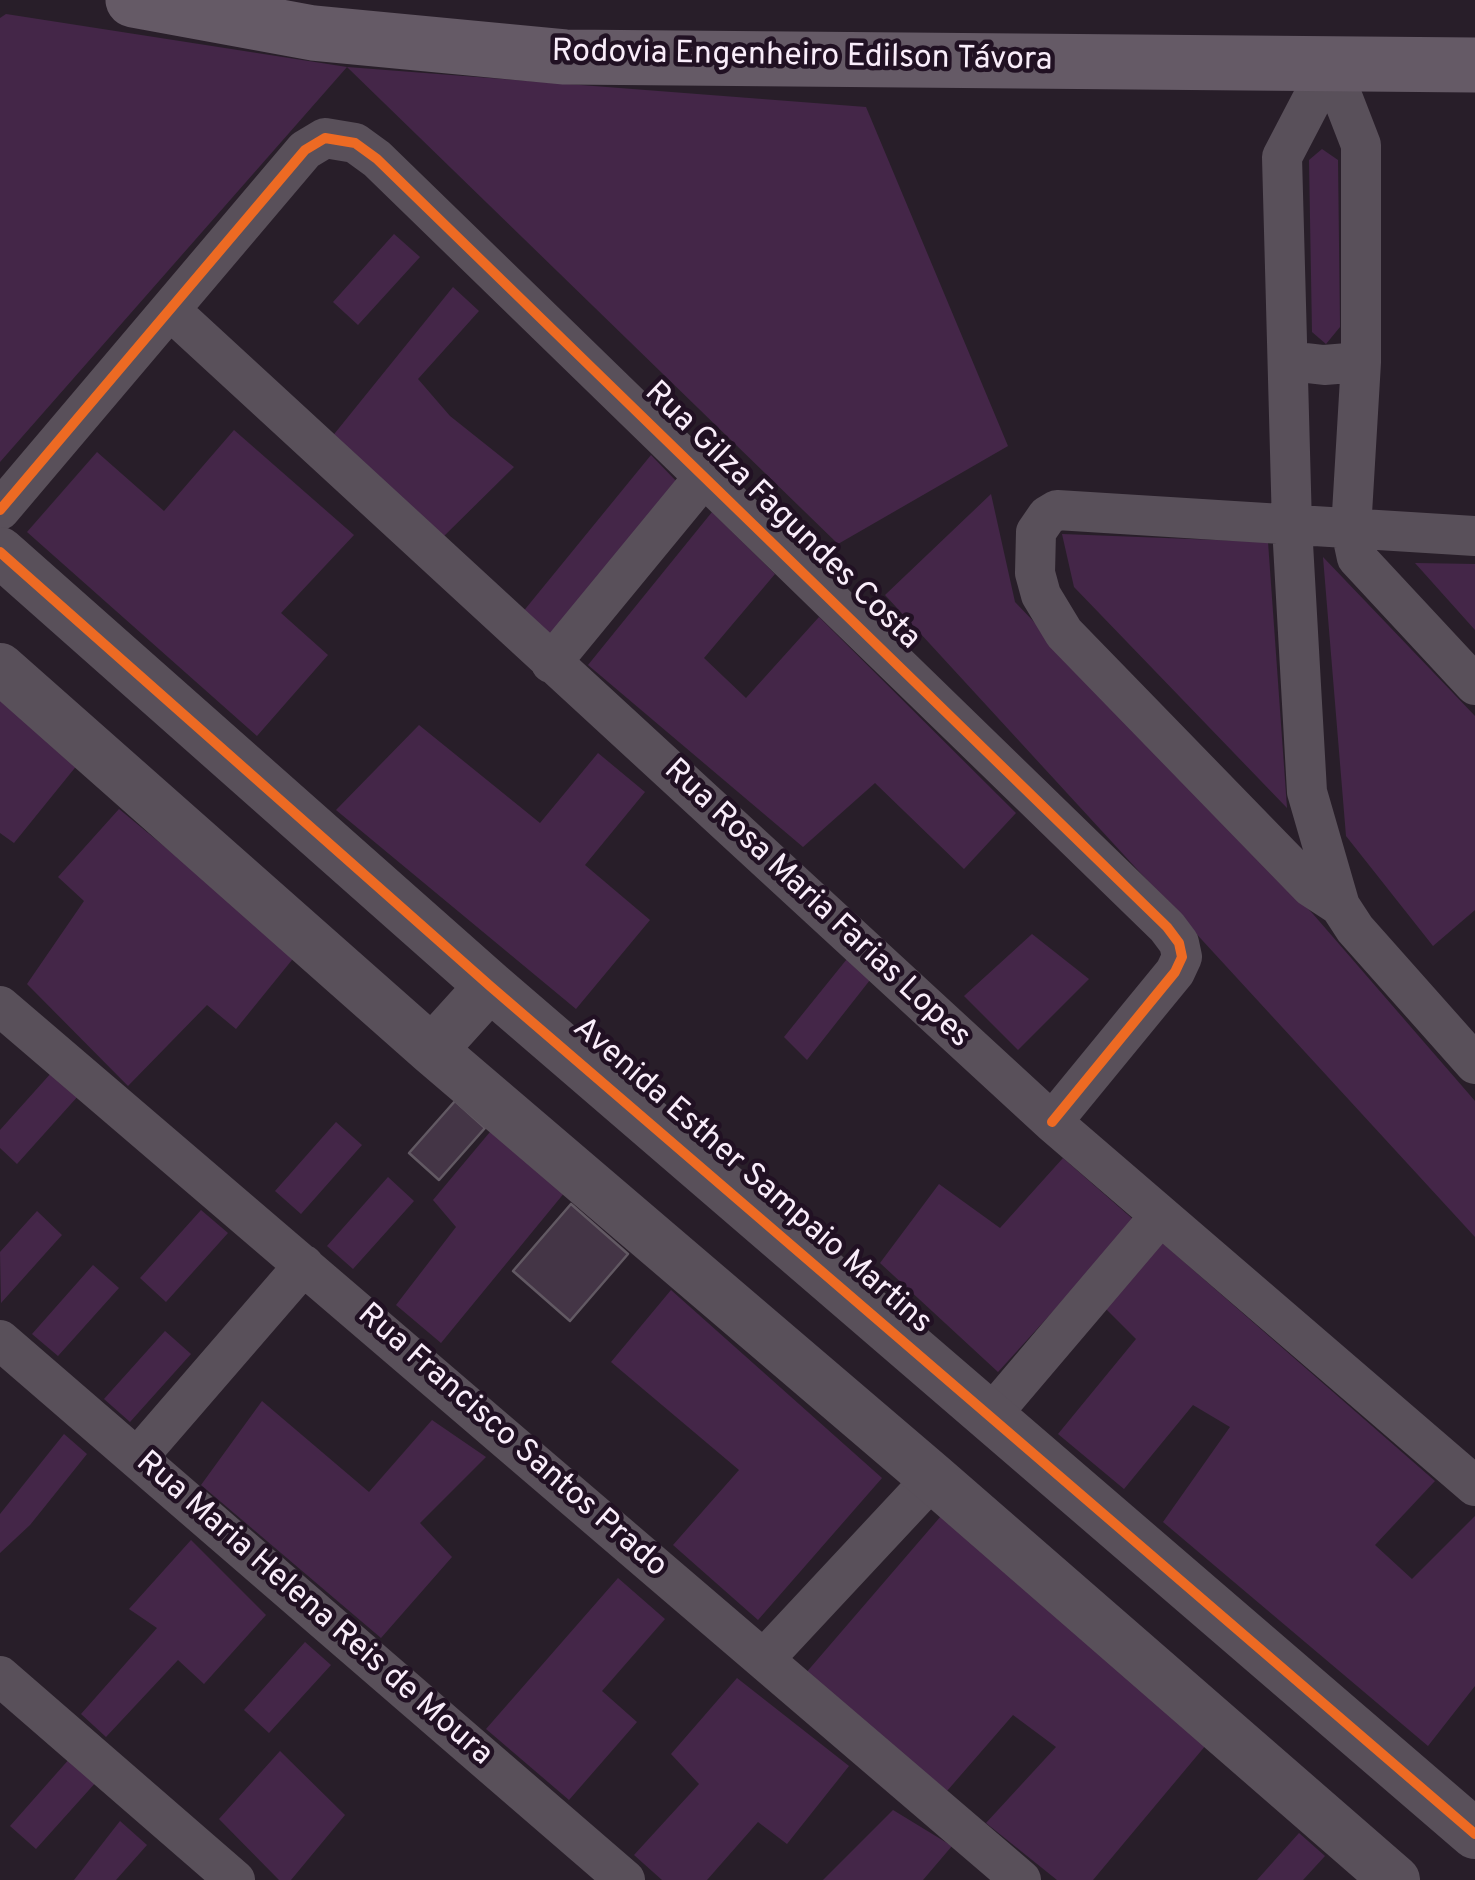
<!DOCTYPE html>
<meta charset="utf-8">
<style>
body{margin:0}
canvas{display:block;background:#281e29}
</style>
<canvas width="1475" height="1880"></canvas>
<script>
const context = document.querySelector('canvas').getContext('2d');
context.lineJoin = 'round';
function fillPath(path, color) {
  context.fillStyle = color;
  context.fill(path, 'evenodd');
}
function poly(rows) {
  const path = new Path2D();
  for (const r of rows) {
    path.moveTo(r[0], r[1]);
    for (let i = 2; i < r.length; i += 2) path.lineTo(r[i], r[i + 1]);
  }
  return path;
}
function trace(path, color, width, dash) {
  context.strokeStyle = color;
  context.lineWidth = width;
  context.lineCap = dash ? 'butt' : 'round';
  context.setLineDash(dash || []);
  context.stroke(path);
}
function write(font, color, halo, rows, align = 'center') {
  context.font = font + ' Overpass,sans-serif';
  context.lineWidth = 9;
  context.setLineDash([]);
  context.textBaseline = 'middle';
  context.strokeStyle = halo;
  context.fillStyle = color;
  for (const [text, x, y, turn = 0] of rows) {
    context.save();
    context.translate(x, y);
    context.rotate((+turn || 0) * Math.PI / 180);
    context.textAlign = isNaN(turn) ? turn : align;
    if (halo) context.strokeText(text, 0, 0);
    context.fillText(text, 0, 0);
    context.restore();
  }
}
const green = poly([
 [6,14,347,67,866,107,1008,446,838,544,347,67,0,462,0,18],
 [1322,149,1338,160,1340,327,1326,344,1312,332,1309,160],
 [394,234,420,257,358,325,333,302],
 [453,287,479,311,418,379,450,416,514,467,441,539,331,438],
 [234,430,354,535,281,613,328,655,257,736,27,532,97,452,164,511],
 [651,455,677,482,548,637,522,613],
 [991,494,1015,602,1313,914,1475,1101,1475,1237,885,595],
 [712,512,775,574,704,658,746,698,819,617,1016,813,964,869,875,783,803,847,588,665],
 [1062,534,1268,542,1287,808,1074,587],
 [1323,557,1475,716,1475,910,1433,946,1346,836],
 [1415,563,1475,564,1475,630],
 [0,697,78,764,14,843,0,833],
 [419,725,540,823,598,753,645,792,585,865,650,920,576,1009,336,810],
 [119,809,296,955,236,1029,207,1005,128,1086,27,984,84,901,58,877],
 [1032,934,1089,979,1018,1050,964,996],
 [851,954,870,980,807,1060,784,1037],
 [52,1072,79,1095,17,1164,0,1148,0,1130],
 [336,1122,362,1145,301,1214,275,1191],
 [495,1126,565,1192,441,1343,396,1305,456,1227,433,1200],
 [1063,1158,1135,1221,998,1372,880,1263,939,1184,1000,1228],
 [388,1177,414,1201,353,1269,327,1246],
 [201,1210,228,1233,166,1302,140,1278],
 [37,1211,62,1235,1,1303,0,1252],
 [1160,1241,1435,1481,1375,1545,1412,1579,1475,1516,1475,1686,1428,1746,1163,1522,1230,1427,1193,1405,1124,1489,1058,1434,1136,1339,1103,1306],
 [93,1265,119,1288,58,1356,32,1334],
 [671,1290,882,1478,758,1620,673,1545,739,1470,611,1362],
 [165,1331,191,1354,130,1422,104,1399],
 [262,1401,369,1492,432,1420,486,1457,420,1523,452,1557,381,1638,201,1485],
 [64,1434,87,1454,30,1525,0,1553,0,1514],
 [941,1516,1206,1745,1093,1880,1057,1880,986,1823,1056,1747,1013,1715,947,1791,805,1674],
 [191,1540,266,1615,204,1684,178,1660,106,1737,81,1714,157,1628,129,1609],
 [618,1578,665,1619,602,1691,637,1722,569,1800,486,1729],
 [305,1642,331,1665,269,1733,244,1710],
 [737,1678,849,1766,787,1844,758,1822,707,1880,662,1880,634,1855,699,1784,671,1754],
 [280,1751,345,1815,291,1880,279,1880,219,1819],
 [71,1757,97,1781,36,1849,10,1826],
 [893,1810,952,1846,923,1880,823,1880],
 [120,1821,147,1845,116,1880,74,1880],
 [1299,1833,1325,1856,1303,1880,1257,1880]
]);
const building = poly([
 [455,1101,485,1128,439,1180,409,1153,455,1101],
 [571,1204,628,1254,570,1321,513,1271,571,1204]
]);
const minor = poly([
 [1330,65,1282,157,1292,526,1307,792,1340,906,1355,929,1475,1064],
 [1330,65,1361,145,1361,362,1351,530,1357,558,1475,685],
 [170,310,1052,1122,1475,1486],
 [1289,361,1324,365,1361,362],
 [0,510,305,150,325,138,355,143,377,159,1167,927,1179,943,1182,957,1175,972,1052,1122],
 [551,663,704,477],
 [1340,906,1311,887,1064,633,1041,595,1035,573,1036,532,1047,516,1057,510,1475,536],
 [0,1006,1021,1880],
 [0,1340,625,1880],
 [990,1416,1160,1216],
 [137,1458,304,1265],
 [764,1659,933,1478],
 [0,1676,235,1880]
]);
const tertiary = poly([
 [0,552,490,986,1475,1834],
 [0,668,432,1050,933,1478,1395,1880],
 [432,1050,490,986]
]);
const secondary = poly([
 [133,0,313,33,565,57,1475,65]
]);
const cycleway = poly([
 [0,510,305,150,325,138,355,143,377,159,1167,927,1179,943,1182,957,1175,972,1052,1122],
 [0,552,490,986,1475,1834]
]);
const streetNames = [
 ["Rodovia Engenheiro Edilson Távora",802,58,1],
 ["Rua Gilza Fagundes Costa",781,517,44],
 ["Rua Rosa Maria Farias Lopes",816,905,43],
 ["Avenida Esther Sampaio Martins",751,1177,41],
 ["Rua Francisco Santos Prado",511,1442,41],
 ["Rua Maria Helena Reis de Moura",313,1610,41]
];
fillPath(green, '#442648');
fillPath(building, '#443546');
trace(building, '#625963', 2.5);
trace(minor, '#59505a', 40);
trace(tertiary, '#59505a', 50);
trace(secondary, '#655a66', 55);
trace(cycleway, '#ed6a23', 10);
write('32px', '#f9edfa', '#211123', streetNames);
</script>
